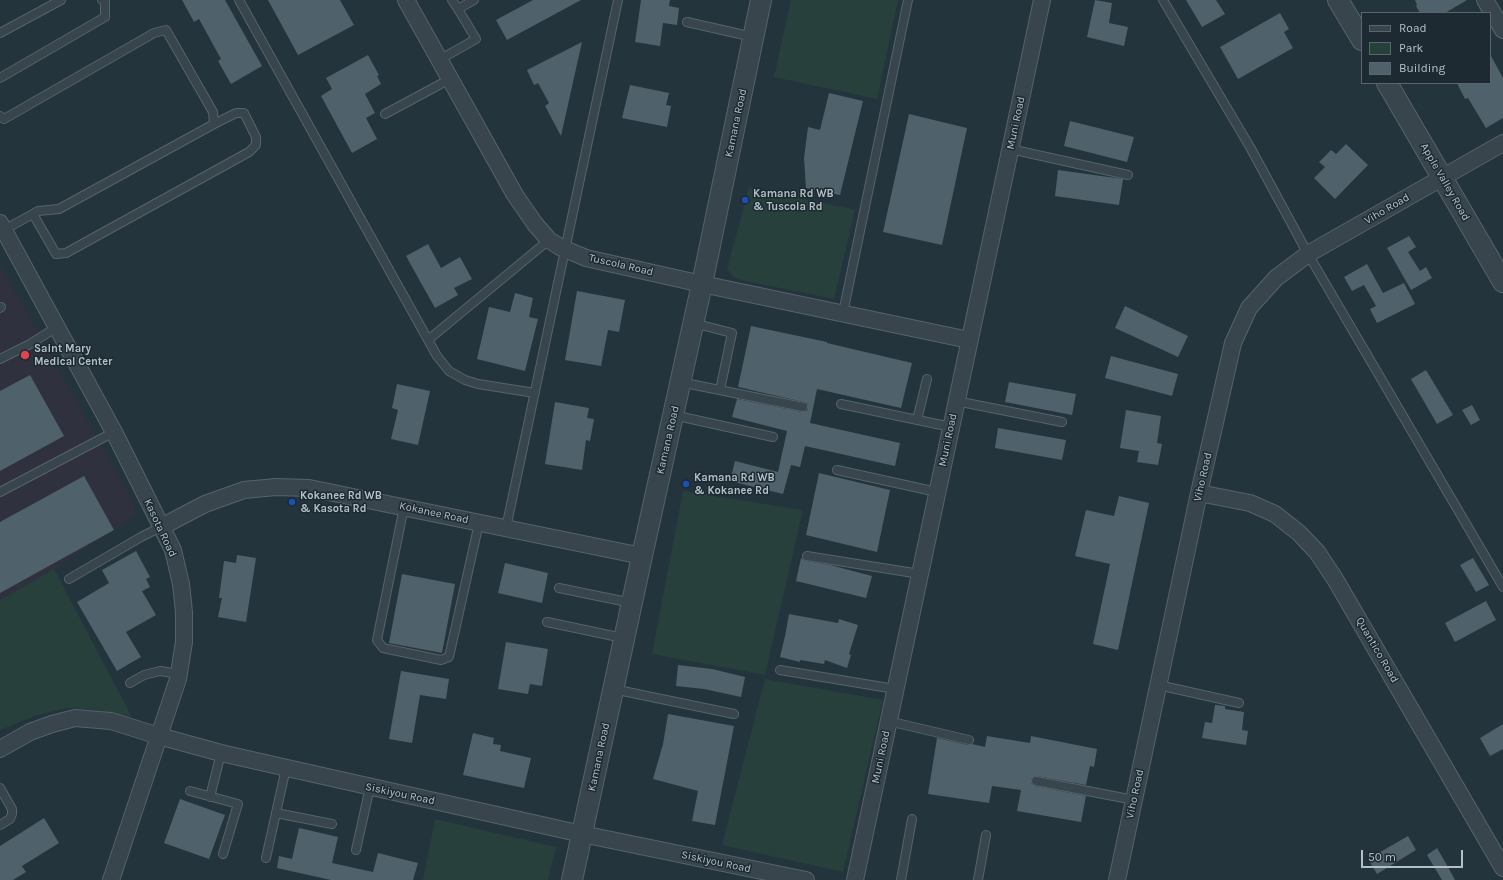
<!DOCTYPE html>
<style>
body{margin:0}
#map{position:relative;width:1503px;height:880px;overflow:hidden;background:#24343d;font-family:Karla,sans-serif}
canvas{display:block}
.legend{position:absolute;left:1361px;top:12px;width:130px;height:72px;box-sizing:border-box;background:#1d2a32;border:1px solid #59666e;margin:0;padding:5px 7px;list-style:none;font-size:12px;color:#b3c0c8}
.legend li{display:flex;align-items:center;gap:8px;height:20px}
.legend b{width:20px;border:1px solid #59666e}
.scale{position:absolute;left:1361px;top:850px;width:102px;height:18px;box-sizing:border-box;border:2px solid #b3c0c8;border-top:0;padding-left:5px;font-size:12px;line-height:14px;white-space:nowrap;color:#b3c0c8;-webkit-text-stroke:3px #1d2a32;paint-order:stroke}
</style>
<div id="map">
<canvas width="1503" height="880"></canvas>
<ul class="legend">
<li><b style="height:5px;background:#38454d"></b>Road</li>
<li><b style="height:11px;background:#27403c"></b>Park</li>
<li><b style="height:11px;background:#4f616a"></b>Building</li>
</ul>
<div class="scale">50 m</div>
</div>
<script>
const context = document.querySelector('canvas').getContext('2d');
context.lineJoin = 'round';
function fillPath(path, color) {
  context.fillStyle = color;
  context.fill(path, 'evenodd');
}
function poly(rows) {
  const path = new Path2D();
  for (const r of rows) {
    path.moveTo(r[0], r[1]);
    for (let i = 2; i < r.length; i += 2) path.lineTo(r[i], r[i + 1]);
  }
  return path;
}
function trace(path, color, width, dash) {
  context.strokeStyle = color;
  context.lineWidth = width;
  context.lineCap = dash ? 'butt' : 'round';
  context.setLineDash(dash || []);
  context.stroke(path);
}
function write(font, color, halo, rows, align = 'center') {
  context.font = font + ' Karla,sans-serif';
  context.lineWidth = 3;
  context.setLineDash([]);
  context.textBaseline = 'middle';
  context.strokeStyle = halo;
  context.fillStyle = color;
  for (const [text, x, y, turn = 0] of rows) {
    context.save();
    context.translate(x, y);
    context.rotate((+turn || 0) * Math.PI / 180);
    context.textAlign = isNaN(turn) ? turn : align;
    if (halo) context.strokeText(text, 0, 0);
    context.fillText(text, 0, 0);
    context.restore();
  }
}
const medical = poly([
 [0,265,129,494,137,515,54,569,0,600]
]);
const green = poly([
 [791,0,898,0,877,99,774,77],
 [749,187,855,210,834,299,736,279,727,269],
 [683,491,803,510,765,675,652,654],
 [54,569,132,717,97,710,68,708,37,715,0,730,0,600],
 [765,679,883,700,843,872,722,845],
 [435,819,556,847,548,880,423,880]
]);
const building = poly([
 [182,0,225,0,262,66,231,84,218,61,221,59,199,19,194,22],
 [268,0,340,0,354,25,298,55],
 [533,0,581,0,507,40,496,20],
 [641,0,670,0,669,6,679,8,677,25,663,23,660,46,635,42],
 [1095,0,1112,3,1109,23,1128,27,1124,46,1087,37],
 [1186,0,1216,0,1225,14,1202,27],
 [1415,0,1467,0,1445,13,1420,13,1416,6,1417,5],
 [1280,13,1289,29,1284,32,1293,48,1238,79,1220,47],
 [582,42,561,136,545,106,549,103,538,83,534,85,527,70],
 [1490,54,1503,78,1503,118,1486,128,1468,98,1465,99,1457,83,1490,83],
 [368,55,379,75,377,76,381,84,365,94,375,113,366,118,377,139,352,153,321,96,332,89,326,78],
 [630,85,669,93,666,105,671,106,667,127,622,118],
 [829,93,863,101,840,195,806,188,804,158,808,127,820,130],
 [909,114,967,128,942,245,883,232],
 [1070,121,1134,137,1127,162,1064,146],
 [1346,144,1368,165,1335,199,1314,178,1325,167,1319,162,1331,150,1336,154],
 [1058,170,1123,179,1119,205,1055,196],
 [1409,236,1416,247,1408,252,1420,271,1426,267,1432,278,1411,290,1387,248],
 [428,244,441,268,460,257,472,279,454,288,458,295,435,308,406,256],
 [1367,264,1383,293,1404,283,1415,304,1377,323,1370,309,1376,306,1364,285,1352,291,1344,277],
 [577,291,625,300,619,332,608,330,601,366,565,360],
 [515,293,533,298,529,317,538,319,525,371,477,359,489,307,510,312],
 [1125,306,1188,336,1178,357,1115,328],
 [751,326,827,342,827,343,912,363,901,408,817,389,810,423,900,443,895,466,805,446,800,467,791,465,783,494,730,481,735,461,778,472,787,431,732,417,737,399,802,412,807,411,808,408,807,403,804,402,738,387],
 [1111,356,1178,374,1172,396,1105,378],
 [1426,370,1453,415,1437,424,1411,379],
 [30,375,64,436,0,471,0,391],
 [1009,382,1076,394,1072,415,1005,402],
 [397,384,430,391,418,445,391,439,398,410,392,408],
 [555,402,589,408,587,418,594,419,590,441,586,440,582,470,545,464],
 [1472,405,1480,420,1471,425,1462,410],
 [1126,410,1161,416,1157,443,1162,444,1158,465,1137,462,1139,451,1120,448],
 [998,428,1066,440,1062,460,995,448],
 [819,473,890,490,877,552,806,535],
 [84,476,114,530,0,593,0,522],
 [1119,496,1149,503,1118,650,1093,644,1110,564,1075,556,1086,510,1114,516],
 [136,551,150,577,146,579,150,587,142,591,156,615,126,632,141,657,117,671,77,602,109,583,102,570],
 [237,555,256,558,246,622,218,617,222,598,219,598,224,561,236,563],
 [801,558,806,561,830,565,872,576,866,598,796,581],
 [1473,558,1489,585,1476,592,1460,565],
 [505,563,548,573,542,603,498,593],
 [402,574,455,584,442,653,389,643],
 [1486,601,1496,620,1455,642,1445,623],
 [789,614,838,623,839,619,858,625,849,654,851,655,847,668,825,660,824,664,800,660,800,662,780,657,785,636],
 [506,642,548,649,542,686,530,684,528,694,498,689],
 [678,665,712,669,745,677,741,697,704,689,676,686],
 [401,671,449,679,446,699,420,695,412,743,389,739],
 [1215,705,1225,706,1225,709,1244,712,1242,730,1248,731,1246,745,1202,738,1205,722,1212,723],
 [668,714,734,726,715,825,692,821,698,791,653,779,663,744],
 [1503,724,1503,749,1490,756,1480,738],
 [473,733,494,738,493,744,501,745,500,751,531,758,524,788,463,775],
 [987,736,1030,743,1031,736,1097,749,1094,767,1090,766,1086,785,1037,776,1034,776,1031,780,1031,783,1035,786,1086,796,1081,822,1017,811,1021,790,992,786,989,803,928,794,937,738,968,745,972,744,985,747],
 [180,799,225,815,209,859,164,843],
 [44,818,59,843,22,866,26,872,13,880,0,880,0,846],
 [299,828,338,837,332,863,373,872,378,853,418,863,413,880,331,880,277,868,279,856,292,859],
 [1408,836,1416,850,1377,874,1368,859],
 [1437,848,1448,867,1455,880,1442,880,1427,855]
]);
const service = poly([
 [239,0,437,356,449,371,465,380,478,384,535,393],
 [452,0,458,9,474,0],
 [1163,0,1250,147,1308,254,1503,587],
 [687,22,753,37],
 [0,33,61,0],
 [439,60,476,39,458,9],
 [0,78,105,17,105,1,102,0],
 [385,114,450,79],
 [0,116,4,119,154,33,166,30,213,112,214,124,59,209,38,211,4,230],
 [1010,149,1128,175],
 [33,214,56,254,66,253,249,152,256,145,256,137,244,113,236,113,214,124],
 [0,308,1,307],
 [843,313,908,0],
 [693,323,732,333,720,390],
 [428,340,549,240],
 [0,359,30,344,57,327],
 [680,382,803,407],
 [956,401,1062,422],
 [841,404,951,427],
 [673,415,773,437],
 [917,420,927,379],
 [837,470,937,492],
 [0,492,114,432],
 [404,507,377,640,383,648,441,660,449,657,479,523],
 [506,528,618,0],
 [807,556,920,574],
 [69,579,141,537,161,527],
 [559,588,632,603],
 [547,622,623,638],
 [780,670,895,689],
 [130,683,144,675,160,671,179,674],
 [1158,685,1239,703],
 [613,689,734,714],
 [888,721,969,740],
 [286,768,276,813,332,824],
 [1036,781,1134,800],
 [0,788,12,809,12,814,10,819,0,825],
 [190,791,238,804,223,854],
 [210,797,221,753],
 [356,850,370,787],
 [266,858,276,813],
 [901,880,912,819],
 [978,880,986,835]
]);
const minor = poly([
 [406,0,515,195,535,224,549,240,560,247,586,258,702,284,969,340],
 [1485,0,1503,30],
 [0,223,114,432,173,550,181,584,184,612,184,642,178,679,111,880],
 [1199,493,1250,503,1275,514,1299,533,1317,552,1335,579,1503,868],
 [161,527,205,504,244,490,276,487,309,488,642,556],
 [0,749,30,732,52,724,75,718,111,721,159,736,221,753,296,770,582,834,806,880],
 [855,880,1042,0],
 [1117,880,1199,493,1233,343,1249,308,1276,278,1308,254,1503,143]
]);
const tertiary = poly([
 [1338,0,1362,40],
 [1387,83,1503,282],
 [572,880,642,556,702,284,761,0]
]);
const markers = [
 [745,200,4,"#1a4fb4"],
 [25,355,5,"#e0444e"],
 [686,484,4,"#1a4fb4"],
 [292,502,4,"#1a4fb4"]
];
const streetNames = [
 ["Kamana Road",736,123,-78],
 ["Muni Road",1016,123,-78],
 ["Apple Valley Road",1445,182,60],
 ["Viho Road",1387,209,-30],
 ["Tuscola Road",621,265,13],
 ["Kamana Road",668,440,-77],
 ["Muni Road",948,440,-78],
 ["Viho Road",1203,477,-77],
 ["Kokanee Road",434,513,12],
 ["Kasota Road",160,528,65],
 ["Quantico Road",1377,650,60],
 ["Kamana Road",599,757,-78],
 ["Muni Road",881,757,-78],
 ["Siskiyou Road",400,794,12],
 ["Viho Road",1135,794,-78],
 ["Siskiyou Road",716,862,12]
];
const poiNames = [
 ["Kamana Rd WB",753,194],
 ["& Tuscola Rd",753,207],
 ["Saint Mary",34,349],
 ["Medical Center",34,362],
 ["Kamana Rd WB",694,478],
 ["& Kokanee Rd",694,491],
 ["Kokanee Rd WB",300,496],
 ["& Kasota Rd",300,509]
];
fillPath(medical, '#30313e');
fillPath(green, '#27403c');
fillPath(building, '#4f616a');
trace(service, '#56636b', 10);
trace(minor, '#56636b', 18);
trace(tertiary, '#56636b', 22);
trace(service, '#38454d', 8);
trace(minor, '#38454d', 16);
trace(tertiary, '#38454d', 20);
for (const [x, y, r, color] of markers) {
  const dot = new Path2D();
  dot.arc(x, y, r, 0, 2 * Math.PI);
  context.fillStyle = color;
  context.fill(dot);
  trace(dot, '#1d2a32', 1.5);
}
write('11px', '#b3c0c8', '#1d2a32', streetNames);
write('bold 11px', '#b3c0c8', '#1d2a32', poiNames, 'left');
</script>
